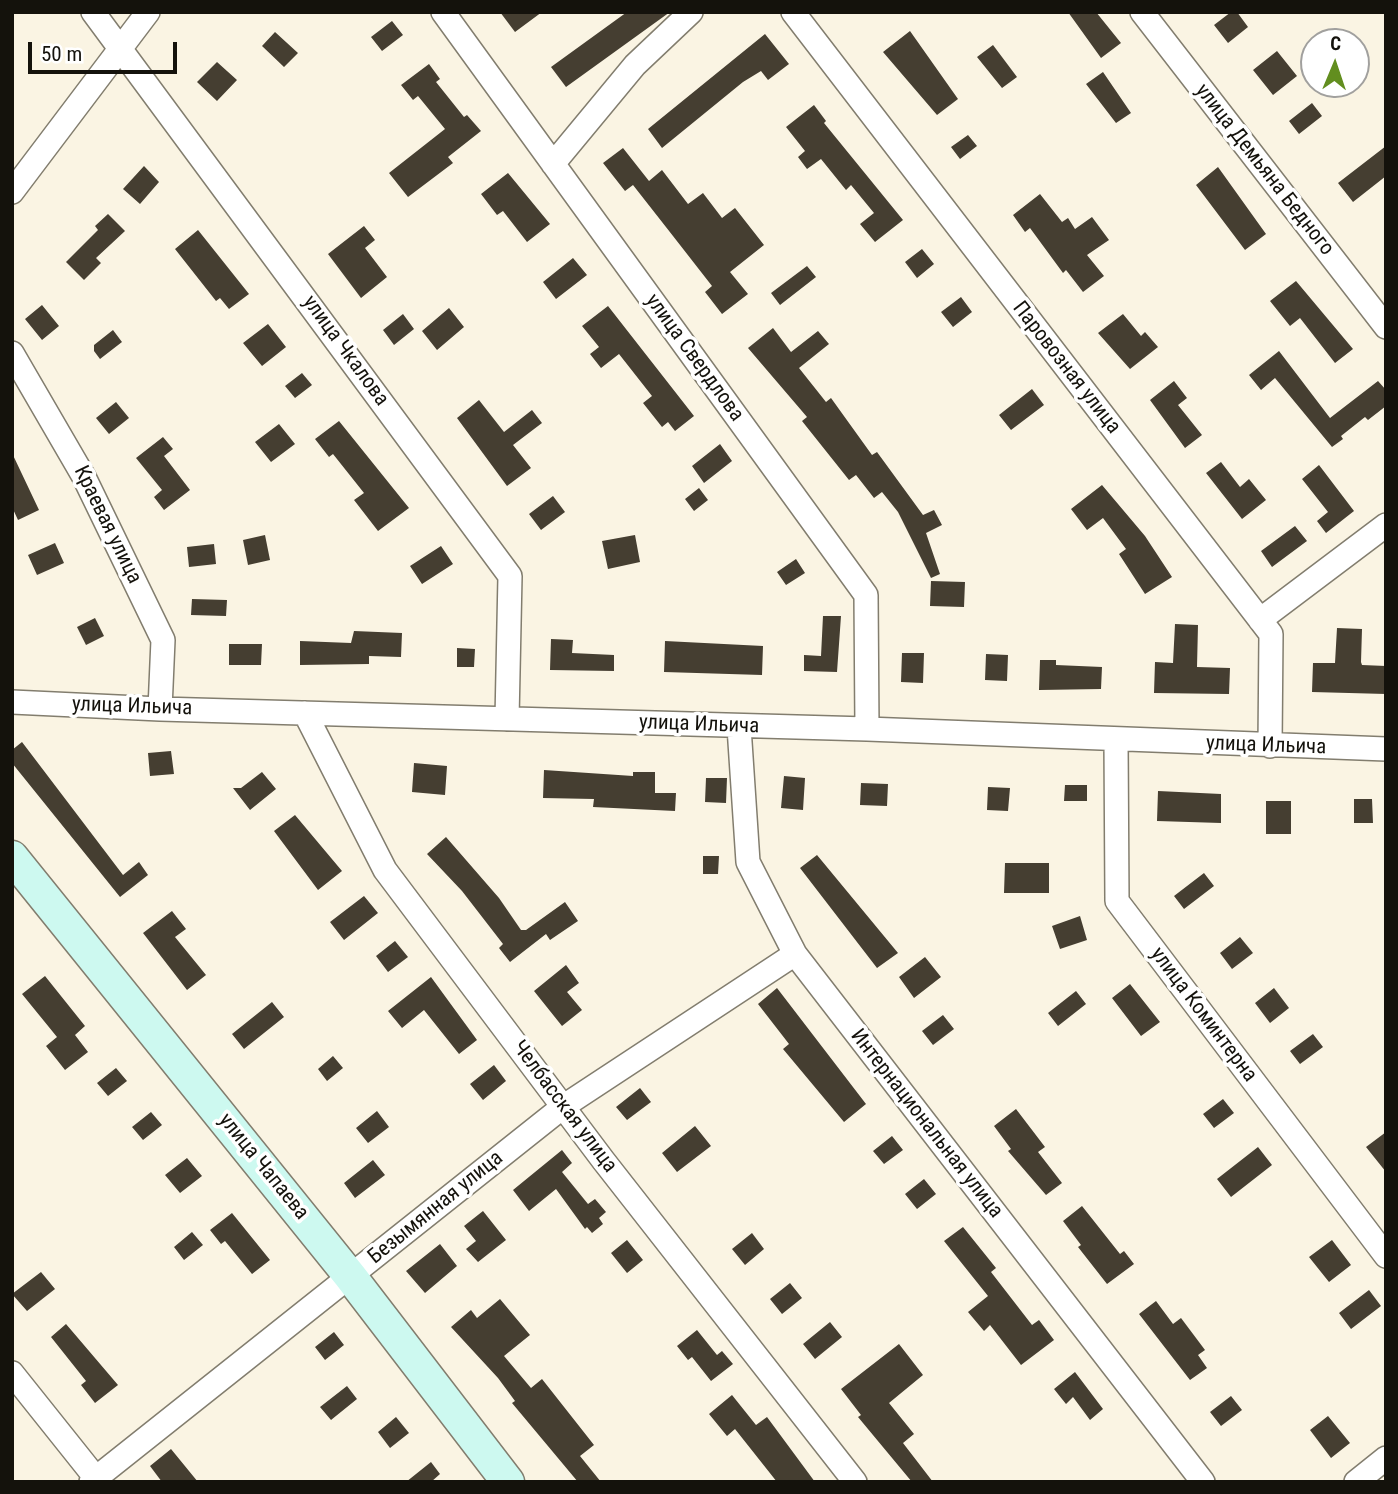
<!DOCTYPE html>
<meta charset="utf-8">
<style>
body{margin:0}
#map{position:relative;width:1398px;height:1494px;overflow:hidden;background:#faf4e3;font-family:"Roboto Condensed",sans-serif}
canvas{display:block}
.frame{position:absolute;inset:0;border:14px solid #14120c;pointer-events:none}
.north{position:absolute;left:1300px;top:28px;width:70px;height:70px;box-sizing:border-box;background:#fff;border:2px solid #a1a09e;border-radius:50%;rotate:2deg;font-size:19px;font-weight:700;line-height:28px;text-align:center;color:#14120c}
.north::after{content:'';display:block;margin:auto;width:24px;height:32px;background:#628e1f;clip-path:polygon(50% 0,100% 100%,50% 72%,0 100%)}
.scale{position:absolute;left:28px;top:42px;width:149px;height:32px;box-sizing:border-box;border:4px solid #14120c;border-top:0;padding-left:9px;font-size:21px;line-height:24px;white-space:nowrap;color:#14120c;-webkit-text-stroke:5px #fff;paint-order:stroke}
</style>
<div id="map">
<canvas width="1398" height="1494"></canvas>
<div class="frame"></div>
<div class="north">С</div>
<div class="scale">50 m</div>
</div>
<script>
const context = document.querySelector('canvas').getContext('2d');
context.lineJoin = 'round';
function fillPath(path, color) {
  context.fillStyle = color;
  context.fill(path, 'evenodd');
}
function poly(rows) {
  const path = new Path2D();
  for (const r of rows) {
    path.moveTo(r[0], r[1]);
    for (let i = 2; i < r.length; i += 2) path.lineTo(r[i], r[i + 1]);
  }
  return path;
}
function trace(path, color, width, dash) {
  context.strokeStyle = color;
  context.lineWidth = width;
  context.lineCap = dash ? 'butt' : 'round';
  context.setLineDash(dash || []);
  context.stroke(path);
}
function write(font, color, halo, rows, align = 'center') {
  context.font = font + ' "Roboto Condensed",sans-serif';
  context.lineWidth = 7;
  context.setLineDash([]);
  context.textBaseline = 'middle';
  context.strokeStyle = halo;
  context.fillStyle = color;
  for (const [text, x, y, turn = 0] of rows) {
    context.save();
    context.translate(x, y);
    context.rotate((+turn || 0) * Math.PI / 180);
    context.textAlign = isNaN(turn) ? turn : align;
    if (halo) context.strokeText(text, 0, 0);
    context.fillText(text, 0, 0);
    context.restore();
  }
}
const building = poly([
 [500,12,542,12,515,32],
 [627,12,670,12,566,87,551,67],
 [1068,12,1096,12,1121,43,1101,58],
 [1231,12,1237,12,1248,27,1228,43,1214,25],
 [392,21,403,35,382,51,371,37],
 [910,31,958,99,937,115,883,52],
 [275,32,298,53,284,67,262,46],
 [765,34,789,64,768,80,761,71,743,82,662,148,648,129],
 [993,45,1017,77,1002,88,977,57],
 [1277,51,1297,76,1273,95,1253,70],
 [217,62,237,80,217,101,197,82],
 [429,64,440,79,436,82,464,117,467,115,481,131,448,157,453,163,408,197,389,173,445,129,418,96,413,100,401,85],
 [1103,72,1131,113,1116,123,1086,84],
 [1312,103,1322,116,1299,134,1289,121],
 [814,105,826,121,824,123,903,220,875,242,860,224,874,213,851,185,846,190,821,159,807,169,798,157,805,151,786,127],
 [968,135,977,146,960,159,951,147],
 [1386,146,1386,176,1353,202,1338,183],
 [623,148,649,181,662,170,688,204,703,193,722,218,735,208,764,245,730,272,748,294,722,314,705,292,712,286,673,236,633,185,625,191,603,163],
 [144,166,159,182,140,204,123,189],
 [1218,167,1266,234,1245,250,1196,185],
 [508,173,550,224,527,242,503,211,497,215,481,194],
 [1040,194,1062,222,1068,218,1075,229,1092,217,1109,240,1087,255,1104,276,1083,292,1066,270,1063,273,1030,228,1025,232,1013,215],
 [108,214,125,231,96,258,101,263,84,280,66,262,98,230,95,226],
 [364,226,375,240,365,248,387,277,361,298,328,254],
 [198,230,249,294,229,309,220,298,216,301,175,249],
 [922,249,934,264,917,278,905,262],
 [573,258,587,275,556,299,543,282],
 [807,266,816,277,780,305,771,293],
 [1296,281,1353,349,1335,363,1300,318,1290,326,1270,301],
 [961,297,972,312,953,327,941,312],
 [42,305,59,326,42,340,25,319],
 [608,306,694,416,675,431,668,422,662,427,643,403,652,396,619,354,601,368,590,354,599,347,582,326],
 [449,308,464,327,437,350,422,331],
 [403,314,414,329,394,345,383,330],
 [1123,314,1141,336,1145,332,1158,347,1130,369,1098,333],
 [268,324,286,347,262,366,243,343],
 [773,328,791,352,818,331,829,344,799,368,826,402,831,398,872,455,877,452,923,515,934,510,942,525,926,533,940,574,931,578,898,512,882,492,874,498,856,475,849,480,802,421,807,417,748,348],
 [113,330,122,342,100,359,94,351,94,345],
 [1279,351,1330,418,1378,381,1386,390,1386,406,1368,420,1365,417,1341,436,1343,439,1332,447,1275,378,1261,390,1249,375],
 [302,373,312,385,295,398,285,386],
 [1174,381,1187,398,1178,405,1202,435,1185,448,1150,400],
 [1032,389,1044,405,1011,430,999,415],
 [479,400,504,432,532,410,542,423,513,445,531,468,507,486,457,418],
 [116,402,129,418,109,434,96,418],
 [339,421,409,508,378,531,354,500,364,493,333,454,329,457,315,439],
 [279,424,295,444,271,462,255,442],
 [163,437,173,449,164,456,190,490,164,510,154,497,162,490,136,458],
 [720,444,732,461,704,483,692,466],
 [12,453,39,510,18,520,12,507],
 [1221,462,1240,487,1249,479,1266,500,1242,519,1206,473],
 [1319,465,1354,511,1326,533,1317,521,1328,512,1302,479],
 [1102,485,1145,536,1172,577,1145,594,1119,554,1126,549,1103,518,1087,530,1071,509],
 [699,488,708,500,694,511,685,499],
 [553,496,565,512,541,530,529,514],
 [1295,526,1307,541,1272,567,1261,551],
 [265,535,270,560,248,565,243,540],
 [635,535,640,562,608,569,602,541],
 [55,543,64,563,37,575,28,555],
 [214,544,216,564,189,567,187,547],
 [441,546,453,564,422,584,410,566],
 [796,559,805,573,786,585,777,572],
 [931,581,965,582,964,607,930,606],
 [192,599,227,600,226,616,191,615],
 [823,616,841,616,837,672,804,671,804,655,821,656],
 [95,618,104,636,86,645,77,627],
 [1175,624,1198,625,1197,667,1230,668,1229,694,1154,693,1155,662,1173,663],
 [1337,628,1362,629,1361,662,1362,665,1386,666,1386,694,1312,692,1313,663,1335,663],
 [354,631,402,633,401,657,369,656,369,664,300,665,300,641,351,643],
 [551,639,573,640,572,653,614,655,614,671,550,670],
 [665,641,763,646,762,675,664,672],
 [229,644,262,644,261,665,229,665],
 [457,648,475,649,474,667,457,667],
 [902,653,924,653,923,683,901,682],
 [986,654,1008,655,1007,681,985,680],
 [1040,660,1056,660,1056,665,1102,667,1101,689,1039,690],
 [22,742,123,875,139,862,148,875,120,897,12,763,12,750],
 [171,751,174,774,150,776,148,753],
 [414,763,447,766,445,795,412,792],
 [544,770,633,776,633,772,655,772,655,793,676,793,675,811,593,807,594,799,543,798],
 [262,772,276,789,250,810,233,788,241,788],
 [784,776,805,778,803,810,781,808],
 [706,778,727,778,726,803,705,802],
 [861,783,888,784,887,806,860,805],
 [1065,785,1087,785,1087,801,1064,801],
 [988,787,1010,788,1008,811,987,810],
 [1158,791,1221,794,1221,823,1157,821],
 [1354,799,1372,799,1373,823,1354,823],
 [1266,801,1291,801,1291,834,1266,834],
 [295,815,342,871,318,890,274,831],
 [446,837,499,898,521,930,526,930,565,902,578,921,550,940,546,934,510,962,499,948,503,944,462,891,427,854],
 [817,855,898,953,877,968,800,868],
 [703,856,719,856,718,874,703,874],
 [1005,863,1049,863,1049,893,1004,893],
 [1204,873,1214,886,1184,909,1174,896],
 [364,896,378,913,344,940,330,922],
 [172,911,186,929,175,937,206,975,187,990,143,933],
 [1080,916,1087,940,1060,949,1052,926],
 [1240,937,1253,953,1232,969,1220,953],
 [395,941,408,957,388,972,376,956],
 [925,957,941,977,914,998,899,977],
 [566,965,579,983,567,992,582,1010,562,1026,534,991],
 [45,976,85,1026,75,1035,88,1052,65,1070,46,1046,57,1037,22,994],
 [431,977,477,1040,459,1054,424,1010,402,1028,388,1011],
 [1130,984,1160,1022,1141,1036,1112,998],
 [777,988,866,1104,844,1122,783,1049,789,1044,758,1004],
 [1274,988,1289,1008,1270,1023,1255,1003],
 [1076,991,1086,1004,1058,1026,1048,1013],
 [272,1002,284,1017,244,1049,232,1034],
 [943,1015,954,1029,933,1045,922,1031],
 [1313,1034,1323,1047,1300,1064,1290,1051],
 [333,1056,343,1068,327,1081,318,1069],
 [494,1065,506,1081,483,1100,470,1084],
 [116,1068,127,1081,108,1096,97,1083],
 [640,1088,651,1102,627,1120,616,1107],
 [1223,1099,1234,1113,1214,1128,1203,1114],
 [1016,1109,1045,1147,1038,1152,1062,1183,1046,1195,1008,1151,1011,1149,994,1126],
 [377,1111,389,1127,368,1143,356,1128],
 [151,1112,162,1125,143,1140,132,1127],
 [695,1126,711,1146,677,1172,662,1153],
 [1386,1132,1386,1172,1366,1147],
 [892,1136,903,1150,884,1164,873,1151],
 [1258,1147,1272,1165,1231,1197,1217,1179],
 [562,1150,572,1163,562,1172,588,1204,595,1199,606,1212,599,1218,603,1224,592,1233,587,1227,585,1229,556,1189,529,1211,513,1190],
 [187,1158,202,1176,180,1193,165,1175],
 [373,1160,385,1175,355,1198,344,1183],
 [924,1179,936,1194,917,1209,905,1194],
 [1082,1206,1120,1254,1124,1251,1134,1264,1107,1284,1078,1247,1081,1245,1063,1221],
 [483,1211,506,1240,478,1262,466,1249,476,1241,464,1226],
 [232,1213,270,1260,252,1274,225,1241,221,1244,210,1230],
 [963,1227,996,1268,991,1272,1032,1325,1039,1320,1054,1340,1021,1365,990,1325,984,1331,968,1312,988,1296,944,1241],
 [192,1232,203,1245,184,1260,174,1247],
 [752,1233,764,1249,745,1265,732,1249],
 [627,1240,643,1260,627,1273,611,1253],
 [1332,1240,1351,1265,1329,1282,1309,1257],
 [440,1244,457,1266,425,1293,406,1271],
 [41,1272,55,1289,27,1311,12,1294],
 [790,1283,802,1298,782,1314,770,1299],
 [1369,1290,1381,1306,1351,1329,1339,1313],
 [500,1299,530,1335,504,1356,531,1388,542,1379,594,1445,580,1456,601,1482,578,1482,512,1403,515,1401,498,1378,451,1327,471,1310,477,1318],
 [1156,1301,1173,1324,1181,1318,1205,1350,1198,1355,1207,1368,1190,1380,1139,1314],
 [830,1322,842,1337,815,1359,803,1344],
 [66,1324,118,1385,95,1403,81,1385,86,1381,51,1337],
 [697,1330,717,1355,722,1351,733,1364,711,1381,692,1357,688,1360,677,1346],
 [334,1332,344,1345,325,1360,315,1347],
 [899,1344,923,1375,889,1403,914,1434,903,1443,933,1482,912,1482,858,1417,861,1415,841,1389],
 [1075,1372,1103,1409,1090,1420,1073,1397,1066,1404,1054,1389],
 [347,1386,357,1399,331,1420,320,1407],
 [732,1395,756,1425,767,1417,815,1482,777,1482,735,1429,727,1436,709,1414],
 [1231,1396,1242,1410,1221,1426,1210,1412],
 [1328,1416,1350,1443,1331,1458,1310,1430],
 [396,1417,409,1433,390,1448,378,1432],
 [171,1449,198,1482,162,1482,150,1466],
 [431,1462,440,1474,431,1482,406,1482]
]);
const minor = poly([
 [93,12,510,576,507,719],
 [443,12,866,595,867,729],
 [793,12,1271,634,1270,746],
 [1142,12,1386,327],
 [553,164,635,65,691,12],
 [12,192,148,12],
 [12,353,84,477,163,640,160,709],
 [1260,620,1386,525],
 [12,702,160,709,867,729,1386,749],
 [305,713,385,870,603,1160,855,1482],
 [739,727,748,862,795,954,1203,1482],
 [1116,741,1117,901,1386,1256],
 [12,1373,99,1482],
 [91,1482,564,1106,795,954],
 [1356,1482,1386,1458]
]);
const secondary = poly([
 [12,857,350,1276,508,1482]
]);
const streetNames = [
 ["улица Демьяна Бедного",1264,170,52],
 ["улица Чкалова",345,351,54],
 ["улица Свердлова",694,358,54],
 ["Паровозная улица",1066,368,52],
 ["Краевая улица",107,525,64],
 ["улица Ильича",132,707,2],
 ["улица Ильича",699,725,2],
 ["улица Ильича",1266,746,2],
 ["улица Коминтерна",1203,1015,53],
 ["Челбасская улица",564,1107,53],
 ["Интернациональная улица",926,1124,52],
 ["улица Чапаева",263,1167,51],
 ["Безымянная улица",436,1208,-39]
];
fillPath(building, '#453e31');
trace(minor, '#827d6e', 26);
trace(secondary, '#827d6e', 35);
trace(minor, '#fff', 23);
trace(secondary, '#cdf9f0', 32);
write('21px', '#14120c', '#fff', streetNames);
</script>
